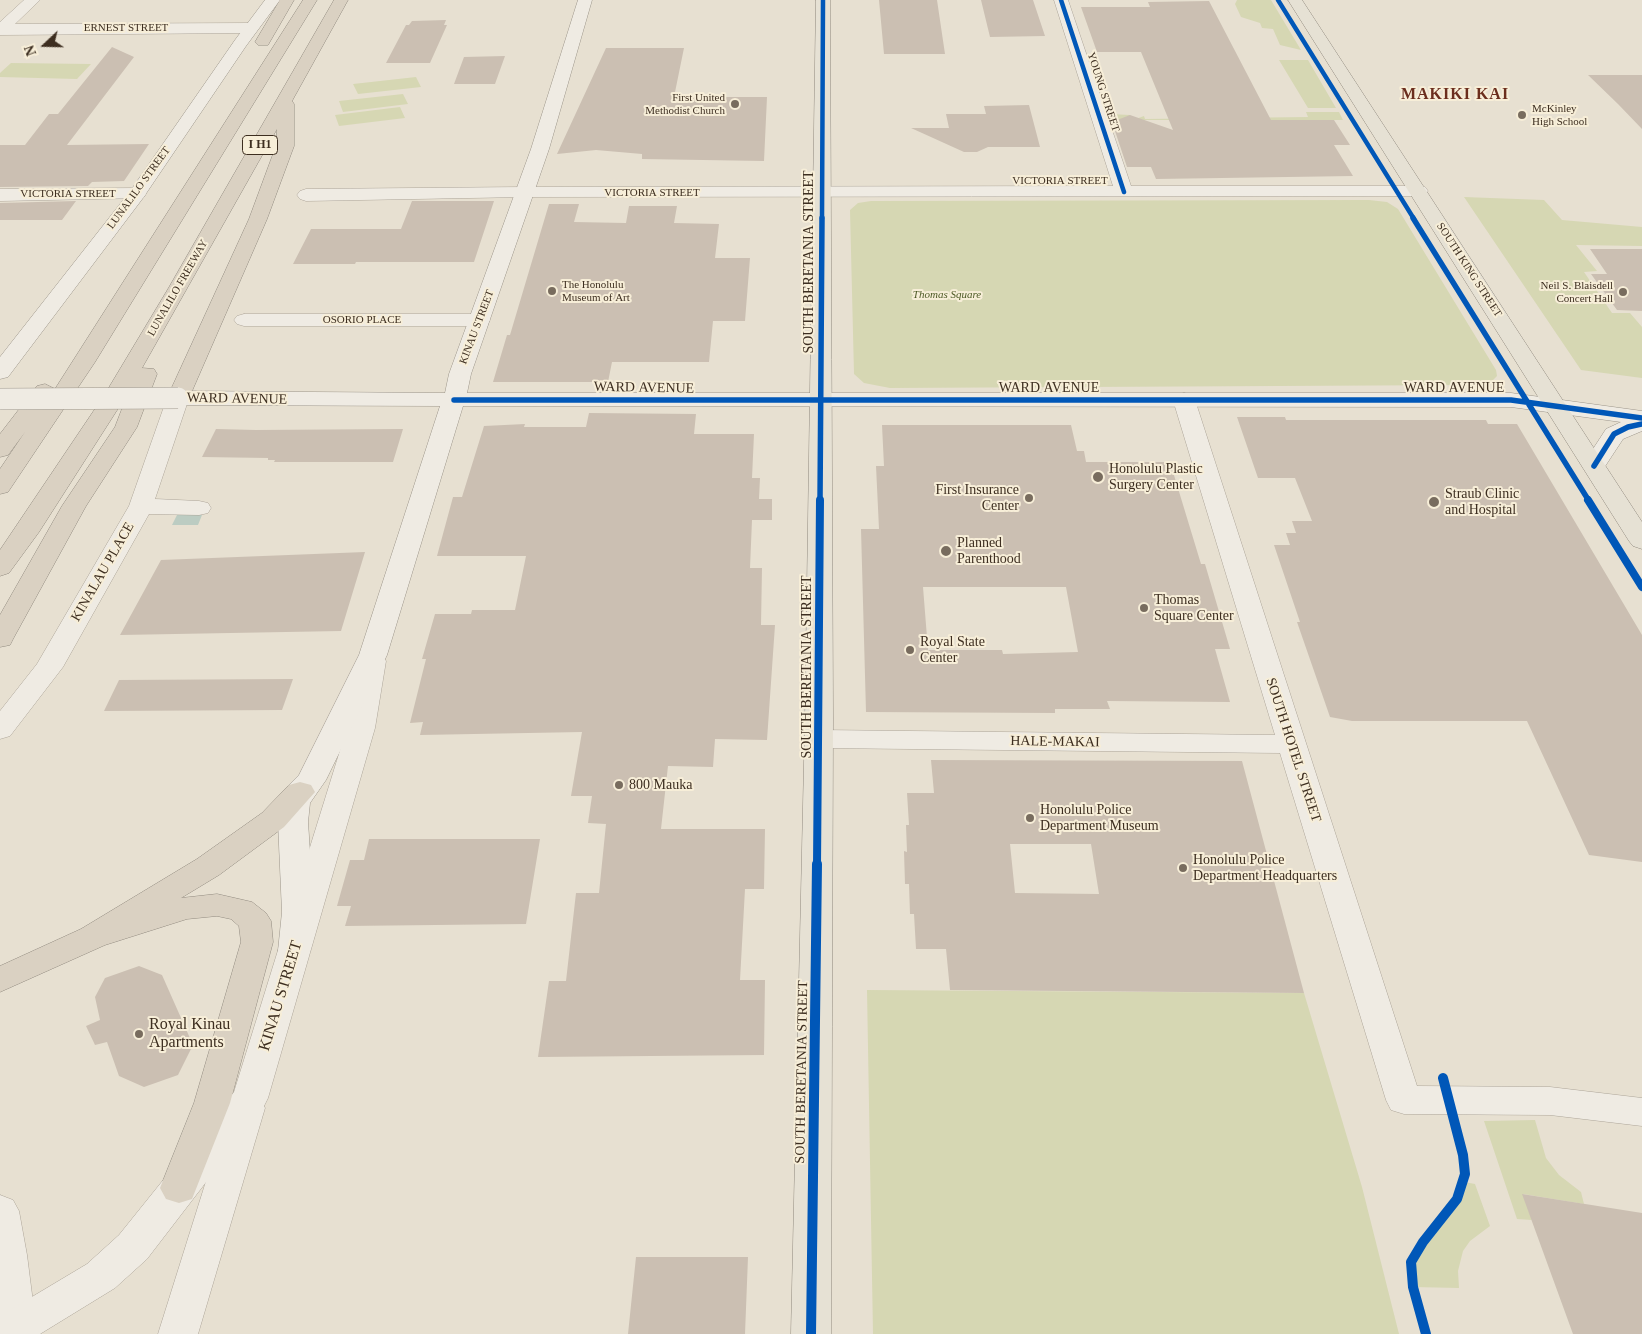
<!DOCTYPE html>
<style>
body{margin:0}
#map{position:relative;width:1642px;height:1334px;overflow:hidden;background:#e7e0d1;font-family:Georgia,serif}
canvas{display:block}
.north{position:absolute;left:20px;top:20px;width:50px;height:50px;-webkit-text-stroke:4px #f7eed8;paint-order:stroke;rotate:249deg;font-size:14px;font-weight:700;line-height:20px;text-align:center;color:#3d2e20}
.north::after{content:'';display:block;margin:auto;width:18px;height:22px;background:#3d2e20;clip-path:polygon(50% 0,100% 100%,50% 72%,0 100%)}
</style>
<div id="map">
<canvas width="1642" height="1334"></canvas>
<div class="north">N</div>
</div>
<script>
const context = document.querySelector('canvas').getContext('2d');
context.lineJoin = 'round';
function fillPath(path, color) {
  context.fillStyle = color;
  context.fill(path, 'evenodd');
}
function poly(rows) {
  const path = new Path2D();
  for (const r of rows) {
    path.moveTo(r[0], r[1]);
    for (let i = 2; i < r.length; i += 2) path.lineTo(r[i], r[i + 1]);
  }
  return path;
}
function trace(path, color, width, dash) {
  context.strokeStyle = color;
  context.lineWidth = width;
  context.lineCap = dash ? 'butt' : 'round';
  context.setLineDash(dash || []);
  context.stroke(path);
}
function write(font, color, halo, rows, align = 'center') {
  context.font = font + ' Georgia,serif';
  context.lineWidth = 4;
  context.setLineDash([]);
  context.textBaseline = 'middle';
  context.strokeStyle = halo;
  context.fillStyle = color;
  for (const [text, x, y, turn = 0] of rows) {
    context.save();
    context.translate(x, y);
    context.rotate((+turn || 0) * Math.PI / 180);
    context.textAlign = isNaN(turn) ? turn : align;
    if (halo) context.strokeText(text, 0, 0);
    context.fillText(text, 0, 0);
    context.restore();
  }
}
const green = poly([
 [1237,0,1271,0,1301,50,1280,45,1273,29,1262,28,1260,23,1241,17,1235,4],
 [1279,60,1308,60,1336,108,1308,108],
 [11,63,91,64,77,79,0,77,0,73],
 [416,77,421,87,358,94,353,84],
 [403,94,408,104,343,112,339,101],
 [400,107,405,118,339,126,335,115],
 [1306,112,1339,112,1343,120,1112,120,1110,114,1130,115,1133,120,1144,116,1145,119,1308,117],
 [1464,197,1544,200,1562,220,1642,227,1642,246,1576,245,1597,271,1584,272,1612,313,1630,313,1642,327,1642,378,1581,370],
 [1369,200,1387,202,1398,209,1496,370,1497,376,1492,381,1471,385,890,388,864,383,854,374,850,210,858,203,871,201],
 [867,990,1304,993,1362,1187,1399,1334,873,1334],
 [1535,1120,1546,1158,1559,1175,1581,1192,1584,1204,1523,1194,1532,1220,1517,1219,1484,1121],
 [1464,1182,1475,1184,1490,1226,1470,1241,1463,1251,1458,1271,1459,1288,1413,1287,1410,1275,1413,1257,1457,1199]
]);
const water = poly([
 [177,515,202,515,198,525,172,525]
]);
const building = poly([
 [879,0,937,0,945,54,884,54],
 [981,0,1033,0,1045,36,990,37],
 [1209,1,1271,120,1334,120,1350,145,1334,145,1353,176,1156,179,1151,167,1127,167,1112,122,1130,115,1173,130,1141,52,1097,52,1081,7,1150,7,1148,2],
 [446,20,444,25,447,25,430,63,386,63,406,25,409,25,412,21],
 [112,47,134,57,67,145,149,144,124,181,92,182,88,186,0,187,0,145,25,145,49,114,58,114],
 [606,48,684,48,674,97,767,97,764,161,642,159,642,154,596,150,557,154],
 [505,56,495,84,454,84,464,57],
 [1588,75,1642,75,1642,129,1618,104],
 [1029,105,1040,147,988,147,977,152,964,152,911,128,949,128,946,114,986,114,984,106],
 [76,201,62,220,0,220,0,203],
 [412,201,494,201,474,262,356,262,355,264,293,264,311,229,401,229],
 [549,204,579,204,574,222,626,223,629,206,677,206,674,223,719,224,715,258,750,258,745,321,713,321,709,362,612,362,608,382,493,382,507,335,510,335],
 [1590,249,1642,249,1642,311,1617,310,1591,274,1607,274],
 [589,413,696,414,694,434,754,434,752,478,760,478,759,499,772,499,772,520,752,520,750,568,762,568,761,625,775,625,767,740,715,739,713,767,668,766,661,829,765,829,764,889,745,889,740,980,765,980,764,1055,538,1057,549,981,566,981,576,893,599,893,606,824,588,823,592,796,571,796,582,732,420,735,423,722,410,723,426,659,422,659,435,614,471,614,472,610,515,610,526,556,437,556,453,497,462,497,484,426,525,424,524,427,586,427],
 [1237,417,1285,417,1286,420,1486,420,1488,424,1517,424,1642,635,1642,862,1589,855,1527,721,1352,721,1330,717,1297,622,1300,622,1274,545,1290,545,1286,533,1296,533,1292,521,1312,521,1295,478,1258,478],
 [882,425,1071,425,1077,451,1084,451,1086,462,1170,462,1201,564,1205,564,1230,649,1215,649,1230,702,1107,701,1110,709,1055,709,1055,713,866,712,861,529,879,529,876,466,884,466],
 [923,587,1066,587,1078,652,1003,654,1002,650,928,650],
 [216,429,256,430,403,429,393,462,274,462,275,460,268,460,268,458,202,457],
 [365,552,341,631,120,635,161,560],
 [293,679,282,710,104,711,119,680],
 [931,760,1242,761,1304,993,950,990,946,949,916,949,914,914,910,914,909,884,905,884,904,851,907,852,906,825,909,825,907,793,934,793],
 [1010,844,1091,844,1099,894,1015,893],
 [369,839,540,839,526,924,345,926,351,906,337,906,350,860,364,860],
 [139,966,162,975,193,1045,178,1075,144,1087,119,1076,107,1042,95,1045,86,1026,100,1020,95,997,105,978],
 [1522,1194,1642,1213,1642,1334,1573,1334],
 [636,1257,748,1257,745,1334,628,1334]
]);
const minor = poly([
 [24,0,40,0,15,24,251,23,259,28,251,33,0,35,0,22,24,0],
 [1054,0,1068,0,1131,186,1419,186,1425,187,1428,191,1425,195,1419,196,524,197,306,201,300,199,297,195,300,191,306,189,524,187,1113,186,1054,0],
 [137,188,143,190,146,194,143,198,0,201,0,189,137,188],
 [244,314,480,314,487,316,490,320,487,324,480,326,244,326,237,324,234,320,237,316,244,314],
 [178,391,186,393,189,398,155,499,199,501,208,503,211,508,208,513,199,515,149,514,63,667,10,736,0,739,0,711,37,664,129,506,167,398,170,393,178,391],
 [1184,393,1192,395,1195,400,1417,1086,1550,1087,1642,1098,1642,1126,1550,1115,1404,1114,1391,1110,1386,1100,1280,753,819,748,809,745,805,739,809,733,819,730,1275,735,1173,400,1176,395,1184,393],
 [247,1094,260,1098,265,1108,198,1334,158,1334,229,1108,234,1098,247,1094],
 [0,1195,13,1200,19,1211,27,1255,37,1334,0,1334,0,1195]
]);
const tertiary = poly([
 [372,653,382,655,386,661,375,728,268,1098,263,1108,147,1259,115,1288,40,1334,0,1334,0,1316,87,1264,119,1235,234,1092,347,728,358,661,362,655,372,653]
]);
const secondary = poly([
 [265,0,280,0,246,46,143,198,8,377,0,379,0,357,131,190,235,40,265,0],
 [578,0,592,0,549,149,471,374,467,393,1511,393,1642,411,1642,431,1623,439,1602,471,1594,473,1586,471,1582,466,1606,429,1621,422,1511,407,463,406,387,655,326,780,310,803,308,822,314,912,310,951,306,959,294,963,282,959,278,951,282,912,278,822,280,803,289,785,299,775,359,655,440,406,178,405,170,403,167,398,170,393,178,391,445,393,449,374,531,149,578,0]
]);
const primary = poly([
 [816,0,830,0,833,719,831,1334,791,1334,805,719,816,0],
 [1288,0,1302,0,1642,522,1642,549,1633,546,1629,541,1288,0]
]);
const motorway = poly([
 [280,0,294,0,268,45,258,45,255,42,280,0],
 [303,0,317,0,95,362,8,492,0,494,0,469,25,432,8,455,0,457,0,434,37,386,45,384,55,389,303,0],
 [334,0,348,0,292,101,294,104,294,146,267,219,189,398,186,403,178,405,170,403,167,398,249,219,276,146,277,129,142,368,154,369,157,374,137,427,86,506,13,639,10,645,0,647,0,615,62,506,115,427,128,393,39,532,9,573,0,576,0,550,105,394,168,289,334,0],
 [300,782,311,785,315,792,284,827,219,875,181,898,217,894,252,902,266,913,271,921,273,942,230,1103,192,1199,179,1203,166,1199,160,1188,194,1103,241,942,239,926,231,919,217,916,187,919,105,945,0,992,0,966,81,929,197,859,262,813,289,785,300,782]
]);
const secondaryBridge = poly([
 [0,399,178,398]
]);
const cyclewayFar3 = poly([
 [1061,0,1124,192],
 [1278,0,1414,219],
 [822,219,823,0]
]);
const cyclewayFar2 = poly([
 [1413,218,1589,501],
 [454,400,1511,400,1642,418],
 [1594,466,1614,434,1628,427,1642,424],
 [820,501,822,218]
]);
const cyclewayFar1 = poly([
 [1588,500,1642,587],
 [817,865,820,500]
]);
const cycleway = poly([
 [811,1334,817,864],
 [1426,1334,1413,1287,1411,1262,1423,1242,1457,1199,1465,1174,1463,1155,1443,1078]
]);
const markers = [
 [735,104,5,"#786c5e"],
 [1522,115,5,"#786c5e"],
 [552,291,5,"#786c5e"],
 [1623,292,5,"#786c5e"],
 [1098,477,6,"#786c5e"],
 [1029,498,5,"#786c5e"],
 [1434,502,6,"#786c5e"],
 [946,551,6,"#786c5e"],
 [1144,608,5,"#786c5e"],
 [910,650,5,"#786c5e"],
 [619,785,5,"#786c5e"],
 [1030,818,5,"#786c5e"],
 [1183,868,5,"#786c5e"],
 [139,1034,5,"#786c5e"]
];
const farStreetnames = [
 ["ERNEST STREET",126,28],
 ["YOUNG STREET",1103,92,72],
 ["VICTORIA STREET",1060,181],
 ["LUNALILO STREET",139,188,-54],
 ["VICTORIA STREET",652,193],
 ["VICTORIA STREET",68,194],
 ["SOUTH KING STREET",1469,270,57],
 ["LUNALILO FREEWAY",178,288,-60],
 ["OSORIO PLACE",362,320],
 ["KINAU STREET",477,327,-69]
];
const farPoinames = [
 ["First United",725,98],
 ["Methodist Church",725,111],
 ["McKinley",1532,109,"left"],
 ["High School",1532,122,"left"],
 ["The Honolulu",562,285,"left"],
 ["Museum of Art",562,298,"left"],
 ["Neil S. Blaisdell",1613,286],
 ["Concert Hall",1613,299]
];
const farParknames = [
 ["Thomas Square",947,295]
];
const shields = [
 [260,145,35]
];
const shieldNames = [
 ["I H1",260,145]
];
const streetNames = [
 ["SOUTH BERETANIA STREET",809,262,-90],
 ["WARD AVENUE",644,388,1],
 ["WARD AVENUE",1049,388],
 ["WARD AVENUE",1454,388],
 ["WARD AVENUE",237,399,1],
 ["KINALAU PLACE",103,572,-60],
 ["SOUTH BERETANIA STREET",807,667,-90],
 ["HALE-MAKAI",1055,742,1],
 ["SOUTH HOTEL STREET",1293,750,72],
 ["SOUTH BERETANIA STREET",802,1072,-89]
];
const poiNames = [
 ["Honolulu Plastic",1109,469],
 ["Surgery Center",1109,485],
 ["First Insurance",1019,490,"right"],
 ["Center",1019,506,"right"],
 ["Straub Clinic",1445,494],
 ["and Hospital",1445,510],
 ["Planned",957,543],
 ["Parenthood",957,559],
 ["Thomas",1154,600],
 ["Square Center",1154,616],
 ["Royal State",920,642],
 ["Center",920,658],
 ["800 Mauka",629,785],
 ["Honolulu Police",1040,810],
 ["Department Museum",1040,826],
 ["Honolulu Police",1193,860],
 ["Department Headquarters",1193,876]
];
const farDistrictnames = [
 ["MAKIKI KAI",1455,95]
];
const nearStreetnames = [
 ["KINAU STREET",281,996,-73]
];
const nearPoinames = [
 ["Royal Kinau",149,1025],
 ["Apartments",149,1043]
];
fillPath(green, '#d6d7b3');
fillPath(water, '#bcccc2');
fillPath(building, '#cbbfb2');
trace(minor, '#ada599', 1);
trace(tertiary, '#ada599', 1);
trace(secondary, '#9c958a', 1);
trace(primary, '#928b80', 1);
trace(motorway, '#928b80', 1);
fillPath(minor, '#efebe3');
fillPath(tertiary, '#efebe3');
fillPath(secondary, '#efebe3');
fillPath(primary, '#e6e1d4');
fillPath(motorway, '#dad1c2');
trace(secondaryBridge, '#9c958a', 22, []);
trace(secondaryBridge, '#efebe3', 21);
trace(cyclewayFar3, '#0057b8', 4.5);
trace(cyclewayFar2, '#0057b8', 5.5);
trace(cyclewayFar1, '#0057b8', 8);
trace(cycleway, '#0057b8', 10);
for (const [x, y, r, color] of markers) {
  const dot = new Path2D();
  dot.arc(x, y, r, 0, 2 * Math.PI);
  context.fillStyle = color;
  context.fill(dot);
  trace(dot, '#f7eed8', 2);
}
write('11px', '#3d2e20', '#f7eed8', farStreetnames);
write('11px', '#3d2e20', '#f7eed8', farPoinames, 'right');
write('italic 11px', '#4d5a26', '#f7eed8', farParknames);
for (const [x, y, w] of shields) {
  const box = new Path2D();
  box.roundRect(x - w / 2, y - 9.5, w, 19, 4);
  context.fillStyle = '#f7eed8';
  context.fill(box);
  trace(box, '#3d2e20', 1);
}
write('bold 12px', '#3d2e20', null, shieldNames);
write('14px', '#3d2e20', '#f7eed8', streetNames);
write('14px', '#3d2e20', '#f7eed8', poiNames, 'left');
context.letterSpacing = '1px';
write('bold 16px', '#6b2e1e', '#f7eed8', farDistrictnames);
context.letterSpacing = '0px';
write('16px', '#3d2e20', '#f7eed8', nearStreetnames);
write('16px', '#3d2e20', '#f7eed8', nearPoinames, 'left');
</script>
